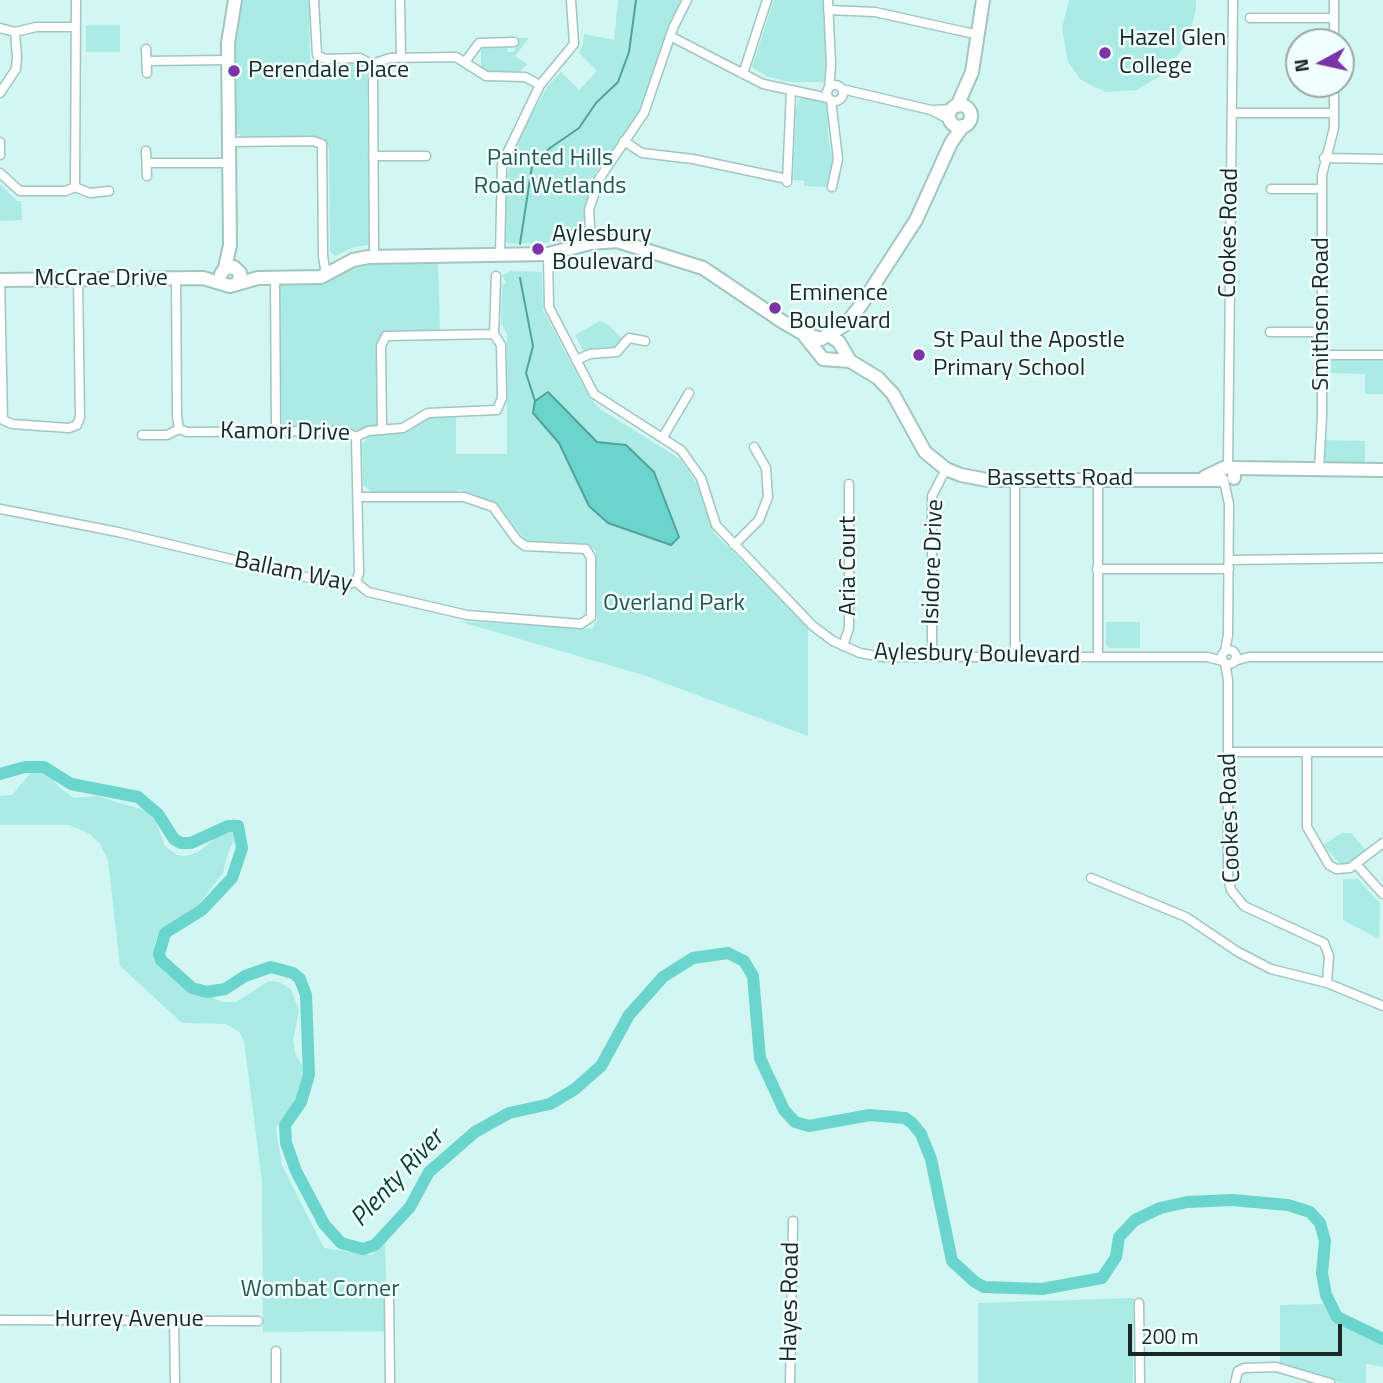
<!DOCTYPE html>
<style>
body{margin:0}
#map{position:relative;width:1383px;height:1383px;overflow:hidden;background:#d2f6f2;font-family:"Titillium Web",sans-serif}
canvas{display:block}
.north{position:absolute;left:1285px;top:28px;width:70px;height:70px;box-sizing:border-box;background:#f0fefc;border:2px solid #9aa8a6;border-radius:50%;rotate:262deg;font-size:19px;font-weight:700;line-height:28px;text-align:center;color:#192725}
.north::after{content:'';display:block;margin:auto;width:24px;height:32px;background:#7b33a5;clip-path:polygon(50% 0,100% 100%,50% 72%,0 100%)}
.scale{position:absolute;left:1128px;top:1324px;width:214px;height:32px;box-sizing:border-box;border:4px solid #192725;border-top:0;padding-left:9px;font-size:21px;line-height:24px;white-space:nowrap;color:#192725;-webkit-text-stroke:5px #f0fefc;paint-order:stroke}
</style>
<div id="map">
<canvas width="1383" height="1383"></canvas>
<div class="north">N</div>
<div class="scale">200 m</div>
</div>
<script>
const context = document.querySelector('canvas').getContext('2d');
context.lineJoin = 'round';
function fillPath(path, color) {
  context.fillStyle = color;
  context.fill(path, 'evenodd');
}
function poly(rows) {
  const path = new Path2D();
  for (const r of rows) {
    if (r.length === 3) {
      path.moveTo(r[0] + r[2], r[1]);
      path.arc(r[0], r[1], r[2], 0, 2 * Math.PI);
      continue;
    }
    path.moveTo(r[0], r[1]);
    for (let i = 2; i < r.length; i += 2) path.lineTo(r[i], r[i + 1]);
  }
  return path;
}
function trace(path, color, width, dash) {
  context.strokeStyle = color;
  context.lineWidth = width;
  context.lineCap = dash ? 'butt' : 'round';
  context.setLineDash(dash || []);
  context.stroke(path);
}
function write(font, color, halo, rows, align = 'center') {
  context.font = font + ' "Titillium Web",sans-serif';
  context.lineWidth = 5;
  context.setLineDash([]);
  context.textBaseline = 'middle';
  context.strokeStyle = halo;
  context.fillStyle = color;
  for (const [text, x, y, turn = 0] of rows) {
    context.save();
    context.translate(x, y);
    context.rotate((+turn || 0) * Math.PI / 180);
    context.textAlign = isNaN(turn) ? turn : align;
    if (halo) context.strokeText(text, 0, 0);
    context.fillText(text, 0, 0);
    context.restore();
  }
}
const green = poly([
 [242,0,309,0,310,60,314,64,362,64,367,69,369,245,354,247,335,256,330,251,329,149,324,138,243,137,235,132,234,49],
 [618,0,682,0,668,29,642,106,633,123,596,172,580,234,558,242,511,244,505,242,505,183,517,141,548,86,561,72,579,90,597,71,579,53,583,45,584,34,614,40],
 [774,0,823,0,826,24,826,82,790,82,768,77,752,67],
 [1069,0,1196,0,1196,9,1188,42,1163,74,1137,90,1106,92,1081,80,1068,62,1062,28],
 [86,25,120,25,120,52,86,52],
 [517,38,529,38,515,56,527,64,518,73,494,73,481,68,481,48,507,47,508,52,514,52],
 [803,97,825,101,829,106,828,135,833,162,827,187,804,186,804,181,793,180,796,108,798,100],
 [0,184,17,201,21,201,22,220,0,221],
 [438,259,440,330,391,331,379,339,379,426,359,431,347,427,282,426,279,286,361,263],
 [511,271,542,272,543,310,589,397,600,409,680,459,698,485,714,533,808,627,808,736,643,675,458,621,592,629,597,620,596,551,589,545,581,543,526,541,496,503,458,489,457,493,372,492,363,485,362,444,370,435,406,432,429,418,456,416,456,454,507,454,507,334,501,323,502,285,506,283,502,275],
 [600,321,607,324,623,339,615,349,585,354,575,335],
 [1331,359,1383,359,1383,394,1365,394,1365,374,1331,373],
 [1323,440,1365,441,1365,466,1329,465,1323,458],
 [1106,622,1140,622,1140,648,1109,648,1106,645],
 [34,769,46,771,59,787,74,798,97,796,147,811,156,822,165,846,177,855,185,856,198,852,212,841,228,822,234,818,239,822,242,828,229,850,223,873,195,909,160,929,155,943,155,958,180,981,209,989,214,998,222,1002,236,1002,269,981,279,982,291,989,299,1011,293,1040,295,1053,304,1069,305,1086,276,1128,282,1165,324,1248,371,1255,379,1250,385,1240,386,1280,381,1288,386,1303,386,1331,263,1332,262,1182,244,1041,239,1032,226,1024,182,1023,120,966,108,860,100,844,90,834,69,825,0,825,0,796,12,795],
 [1342,833,1351,833,1366,850,1349,865,1342,866,1323,845],
 [1343,879,1358,879,1380,903,1379,939,1343,920],
 [1134,1298,1133,1383,978,1383,978,1303],
 [1323,1304,1334,1321,1383,1345,1383,1367,1366,1364,1366,1383,1341,1383,1280,1364,1280,1305]
]);
const water = poly([
 [548,392,597,442,626,445,654,472,679,537,671,545,608,523,589,506,559,443,533,413,535,401,548,392]
]);
const stream = poly([
 [520,244,532,166,550,148,579,128,596,103,618,82,629,52,636,0],
 [520,278,533,346,526,373,535,401]
]);
const river = poly([
 [0,774,25,767,44,767,71,784,138,797,158,814,174,839,181,843,191,843,228,826,238,826,242,848,232,878,202,910,165,933,159,954,161,960,192,988,207,992,225,989,245,976,271,967,293,973,300,979,306,995,309,1075,301,1102,285,1125,286,1143,296,1171,324,1224,341,1243,363,1249,375,1245,410,1207,429,1172,475,1132,509,1113,550,1104,575,1089,601,1066,629,1015,663,977,693,958,728,953,744,961,753,976,760,1058,784,1110,795,1122,809,1126,870,1115,905,1118,912,1123,921,1134,931,1159,952,1261,975,1282,984,1287,1042,1289,1102,1278,1116,1257,1119,1237,1135,1220,1160,1208,1187,1202,1232,1200,1288,1205,1310,1212,1320,1223,1325,1241,1322,1273,1326,1295,1337,1317,1383,1339]
]);
const street = poly([
 [314,0,317,55,325,59,360,58,375,66],
 [400,0,401,57],
 [828,0,831,65,829,88],
 [828,10,875,12,979,35],
 [1250,18,1334,18],
 [0,28,15,32,17,57,16,69,0,93],
 [15,32,36,27,76,27],
 [670,36,763,84,828,98],
 [1334,42,1334,0],
 [146,49,147,73],
 [147,61,228,60],
 [465,62,479,43,514,42],
 [743,74,767,0],
 [835,93,8],
 [842,89,931,110,950,120],
 [831,100,838,159,832,187],
 [934,110,953,109],
 [1232,113,1334,113],
 [624,141,642,153,693,159,787,179],
 [0,142,0,155],
 [229,142,313,141,322,144,323,256,326,275],
 [146,151,147,176],
 [373,156,426,156],
 [1324,158,1383,159],
 [147,163,229,163],
 [0,173,20,191,66,191,75,187,76,0],
 [787,182,791,91],
 [75,187,90,193,109,191],
 [1271,189,1322,189],
 [591,243,589,210,599,179,644,113,673,28,687,0],
 [548,254,549,307,594,394,681,450,701,478,716,525,813,626,833,641,860,653,883,657,1207,657,1223,661],
 [500,255,502,164,540,85,574,44,571,0],
 [374,257,373,75,378,62,390,58,456,57,486,76,525,77,540,85],
 [275,278,276,431],
 [176,279,177,416,179,429],
 [0,280,3,420,12,424,69,428,77,425,80,417,78,279],
 [1270,332,1322,332],
 [494,334,496,276],
 [1323,355,1383,355],
 [576,360,590,354,617,352,629,338,645,341],
 [382,430,381,346,386,336,494,334],
 [142,435,167,435,179,429,187,432,344,431,356,437],
 [356,437,368,431,403,428,428,413,497,410,502,398,501,345,494,334],
 [663,437,689,393],
 [1228,466,1233,0],
 [1319,470,1322,416,1322,175,1334,128,1334,84],
 [1224,481,1229,504,1228,635,1225,651],
 [0,509,118,532,343,586,356,582],
 [734,545,759,520,768,497,766,468,754,447],
 [1229,560,1383,558],
 [1097,569,1229,569],
 [356,582,368,592,467,615,581,624,591,617,591,558,586,549,525,546,517,540,493,507,464,497,358,497],
 [356,582,359,573,356,437],
 [843,646,849,628,849,484],
 [1229,657,7],
 [932,657,932,496,946,469],
 [1015,657,1015,480],
 [1098,657,1098,480],
 [1234,661,1249,657,1383,657],
 [1225,663,1228,680,1228,876,1231,890,1244,906,1324,943,1329,956,1327,983],
 [1228,752,1383,752],
 [1307,752,1307,827,1329,865,1336,869,1350,868,1383,843],
 [1356,864,1383,894],
 [1091,878,1186,917,1238,952,1271,969,1327,983,1383,1006],
 [389,1293,390,1383],
 [1139,1303,1140,1383],
 [0,1320,258,1321],
 [174,1320,175,1383],
 [276,1351,276,1383],
 [790,1383,793,1221],
 [1235,1383,1238,1371,1244,1368,1276,1367,1330,1383]
]);
const secondary = poly([
 [960,116,11],
 [957,106,972,72,983,0],
 [225,268,230,245,228,43,235,0],
 [221,274,225,268,234,267,240,273,239,281],
 [0,280,203,278,230,286,258,278,321,277,353,260,368,257,548,254,591,243,617,241,703,268,783,322,802,333,821,339,846,324,861,305,916,220,951,143,963,126],
 [804,335,823,359,850,361],
 [830,336,839,342,850,361,878,378,893,394,925,452,946,469,961,475,987,480,1222,480],
 [1233,468,1383,470],
 [1205,477,1228,466,1234,470,1234,478]
]);
const markers = [
 [1105,53,7,"#7b33a5"],
 [234,71,7,"#7b33a5"],
 [538,249,7,"#7b33a5"],
 [775,308,7,"#7b33a5"],
 [919,355,7,"#7b33a5"]
];
const poiNames = [
 ["Hazel Glen",1119,39],
 ["College",1119,67],
 ["Perendale Place",248,71],
 ["Aylesbury",552,235],
 ["Boulevard",552,263],
 ["Eminence",789,294],
 ["Boulevard",789,322],
 ["St Paul the Apostle",933,341],
 ["Primary School",933,369]
];
const parkNames = [
 ["Painted Hills",550,159],
 ["Road Wetlands",550,187],
 ["Overland Park",674,604],
 ["Wombat Corner",320,1290]
];
const streetNames = [
 ["Cookes Road",1230,233,-89],
 ["McCrae Drive",101,279],
 ["Smithson Road",1322,314,-90],
 ["Kamori Drive",285,433,1],
 ["Bassetts Road",1060,479],
 ["Isidore Drive",934,562,-88],
 ["Aria Court",849,566,-90],
 ["Ballam Way",293,573,12],
 ["Aylesbury Boulevard",977,655,1],
 ["Cookes Road",1231,818,-92],
 ["Hayes Road",791,1302,-89],
 ["Hurrey Avenue",129,1320]
];
const waterNames = [
 ["Plenty River",398,1179,-47]
];
fillPath(green, '#aaece5');
fillPath(water, '#6ad5cc');
trace(water, '#52a19a', 2);
trace(stream, '#52a19a', 2);
trace(river, '#6ad5cc', 12);
trace(street, '#a2c5c1', 11);
trace(secondary, '#a2c5c1', 16);
trace(street, '#fff', 8);
trace(secondary, '#fff', 12);
for (const [x, y, r, color] of markers) {
  const dot = new Path2D();
  dot.arc(x, y, r, 0, 2 * Math.PI);
  context.fillStyle = color;
  context.fill(dot);
  trace(dot, '#f0fefc', 2.5);
}
write('24px', '#192725', '#f0fefc', poiNames, 'left');
write('24px', '#285753', '#f0fefc', parkNames);
write('24px', '#192725', '#f0fefc', streetNames);
write('italic 26px', '#0c3e3b', '#f0fefc', waterNames);
</script>
